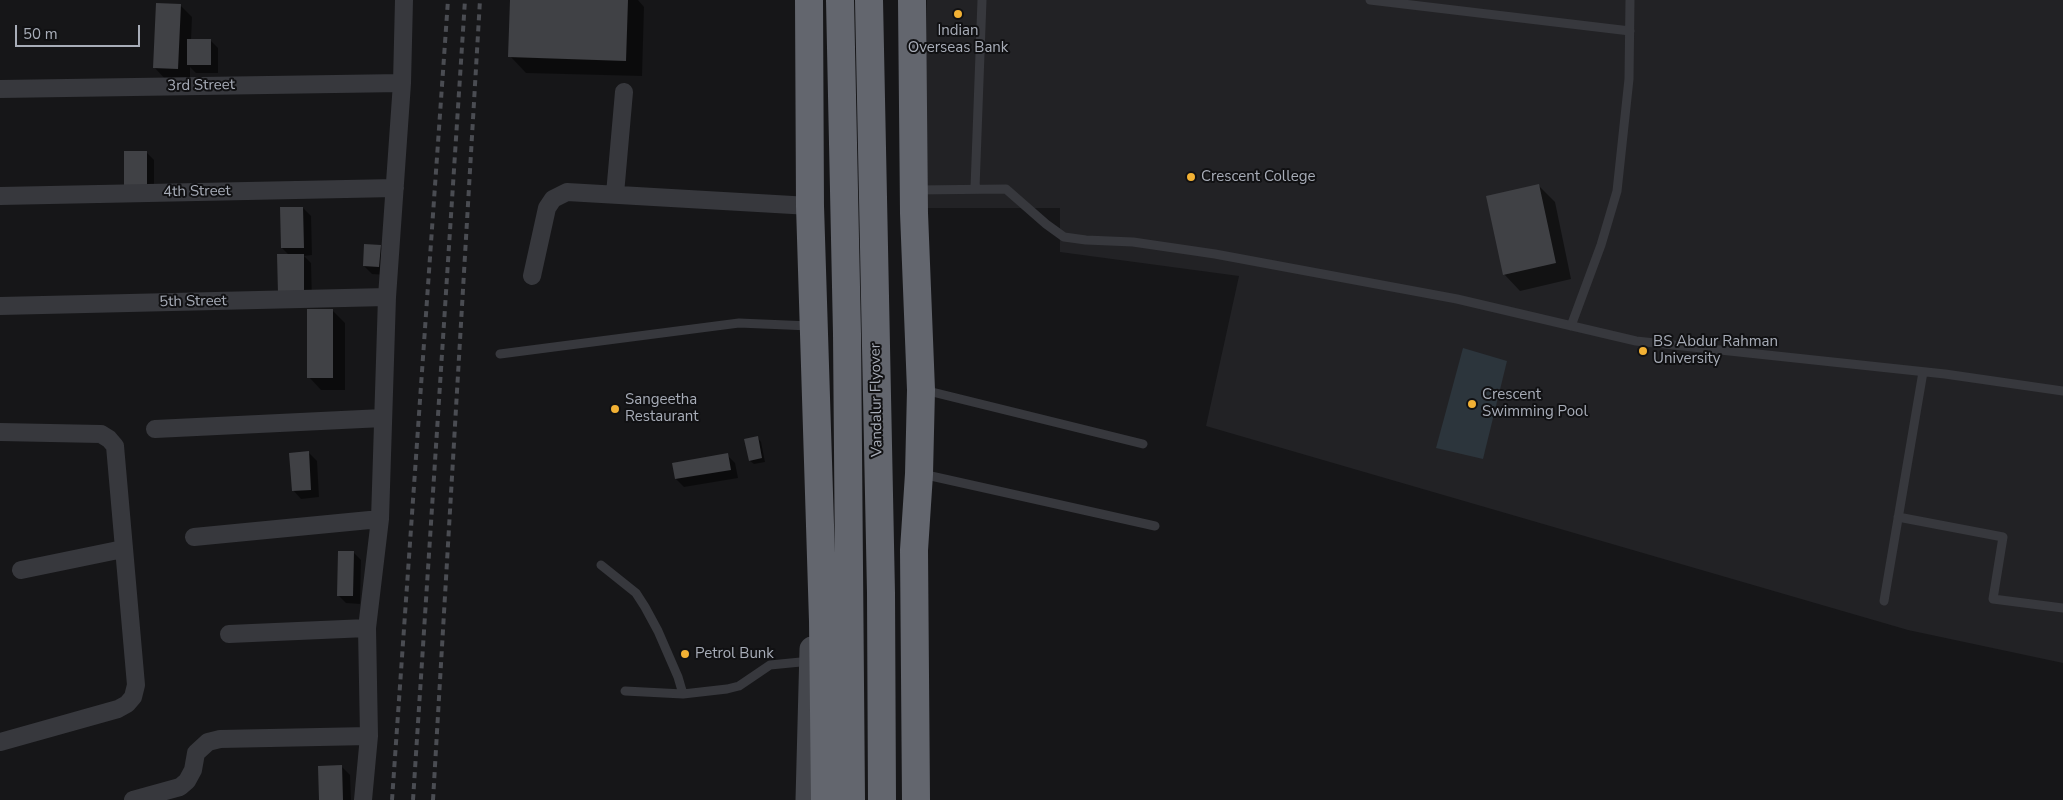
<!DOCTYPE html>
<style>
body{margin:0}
#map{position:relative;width:2063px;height:800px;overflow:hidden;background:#161618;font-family:"Nunito Sans",sans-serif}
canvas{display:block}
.scale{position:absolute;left:15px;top:25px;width:125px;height:22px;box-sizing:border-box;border:2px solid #a8adb8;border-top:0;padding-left:6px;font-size:15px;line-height:18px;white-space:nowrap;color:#a8adb8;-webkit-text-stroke:4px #111113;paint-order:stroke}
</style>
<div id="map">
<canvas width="2063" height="800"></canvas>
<div class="scale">50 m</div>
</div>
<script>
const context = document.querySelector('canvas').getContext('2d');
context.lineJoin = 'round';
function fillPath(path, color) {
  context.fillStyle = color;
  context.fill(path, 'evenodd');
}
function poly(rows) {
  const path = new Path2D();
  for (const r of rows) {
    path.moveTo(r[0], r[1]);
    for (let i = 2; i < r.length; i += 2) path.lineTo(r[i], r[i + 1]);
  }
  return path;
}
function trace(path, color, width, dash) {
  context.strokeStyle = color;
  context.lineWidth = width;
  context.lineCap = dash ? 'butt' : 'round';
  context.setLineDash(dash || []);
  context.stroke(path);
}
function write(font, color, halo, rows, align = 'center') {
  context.font = font + ' "Nunito Sans",sans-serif';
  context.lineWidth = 4;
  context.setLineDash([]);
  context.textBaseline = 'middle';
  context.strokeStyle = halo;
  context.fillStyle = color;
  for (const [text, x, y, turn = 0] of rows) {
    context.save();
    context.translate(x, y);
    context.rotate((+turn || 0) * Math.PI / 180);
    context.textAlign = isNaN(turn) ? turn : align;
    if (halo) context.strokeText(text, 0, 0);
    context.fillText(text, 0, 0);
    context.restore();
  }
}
const built = poly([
 [927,0,2063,0,2063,663,1908,630,1206,426,1239,276,1060,252,1060,208,922,208]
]);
const water = poly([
 [1463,348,1507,361,1483,459,1436,448]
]);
const shadow = poly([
 [512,0,638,0,644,7,642,76,526,73,510,56],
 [180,5,192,17,191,40,210,40,218,48,218,73,196,73,190,67,190,80,166,80,154,67],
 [146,152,154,160,154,195,134,195],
 [1539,186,1555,202,1571,279,1520,291,1504,274],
 [303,208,311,216,312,255,304,256,311,263,312,301,287,302,289,255,282,248],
 [380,246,388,255,387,275,372,274,364,266],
 [332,310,345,323,345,390,321,390,309,377],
 [758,438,761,442,765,462,754,464,750,461],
 [309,453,317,461,319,497,301,499,293,490],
 [727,455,735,463,738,478,684,487,676,479],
 [353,552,361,560,360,604,346,603,338,595],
 [342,767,350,775,351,800,320,800]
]);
const building = poly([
 [510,0,628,0,626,61,508,57],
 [156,3,181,4,178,69,153,68],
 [187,39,211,39,211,65,187,65],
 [124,151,147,151,147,187,124,188],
 [1539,184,1556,263,1503,275,1486,196],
 [280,207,303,207,304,248,281,248],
 [364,244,381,245,379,267,363,266],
 [277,254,304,254,304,294,278,294],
 [307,309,333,309,333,378,307,378],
 [758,436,762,458,749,461,744,439],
 [309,451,311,490,292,491,289,453],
 [728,453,731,470,675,479,672,463],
 [338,551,354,551,353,596,337,596],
 [342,765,343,800,319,800,318,766]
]);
const lane = poly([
 [1370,0,1630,31],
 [975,188,982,0],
 [916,190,1006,189,1046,224,1064,237,1086,240,1133,242,1215,254,1457,299,1636,341,1945,374,2063,391],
 [1571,326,1601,245,1617,191,1629,79,1630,0],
 [500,354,739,323,810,326],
 [924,390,1143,444],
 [922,474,1155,526],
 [1898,517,2003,537,1993,599,2063,608],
 [601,565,636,593,645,607,658,631,678,677,683,694],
 [1884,601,1923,372],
 [625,691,683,694,727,689,739,686,770,665,811,661]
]);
const street = poly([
 [0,89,402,83],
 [615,194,624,92],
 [0,196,395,188],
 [532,276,547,208,553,199,567,192,810,206],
 [0,306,387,297],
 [155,429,383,418],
 [0,432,101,434,109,439,115,446,136,685,133,697,127,704,118,709,0,742],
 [194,537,380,519],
 [21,570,123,549],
 [229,634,367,628],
 [133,800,180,787,187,781,193,770,196,753,208,742,220,739,369,736],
 [363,800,369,736,367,628,380,519,387,297,402,83,404,0]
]);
const secondary = poly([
 [808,800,812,649]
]);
const highway = poly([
 [809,0,810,206,823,621,825,800],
 [840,0,847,334,851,800],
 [869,0,881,593,882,800],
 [912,0,914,213,921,390,919,474,914,550,916,800]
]);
const rail = poly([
 [392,800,448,0],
 [413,800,465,0],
 [433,800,480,0]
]);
const markers = [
 [958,14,5,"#f2b134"],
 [1191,177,5,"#f2b134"],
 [1643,351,5,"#f2b134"],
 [1472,404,5,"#f2b134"],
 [615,409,5,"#f2b134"],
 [685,654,5,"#f2b134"]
];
const poiNames = [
 ["Indian",958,31,"center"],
 ["Overseas Bank",958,48,"center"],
 ["Crescent College",1201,177],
 ["BS Abdur Rahman",1653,342],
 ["University",1653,359],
 ["Crescent",1482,395],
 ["Swimming Pool",1482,412],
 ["Sangeetha",625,400],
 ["Restaurant",625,417],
 ["Petrol Bunk",695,654]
];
const streetNames = [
 ["3rd Street",201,86,-1],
 ["4th Street",197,192,-1],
 ["5th Street",193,302,-1],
 ["Vandalur Flyover",877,400,-91]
];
fillPath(built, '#222225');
fillPath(water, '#2c353c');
fillPath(shadow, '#0007');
fillPath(building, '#404145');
trace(lane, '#37383d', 9);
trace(street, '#37383d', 18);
trace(secondary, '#45474d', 25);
trace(highway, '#63666e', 28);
trace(rail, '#4a4c52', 4, [6, 5]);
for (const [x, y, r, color] of markers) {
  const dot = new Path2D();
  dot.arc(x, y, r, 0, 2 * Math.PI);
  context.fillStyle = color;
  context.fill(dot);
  trace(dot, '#111113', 2);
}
write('15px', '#a8adb8', '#111113', poiNames, 'left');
write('15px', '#a8adb8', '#111113', streetNames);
</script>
